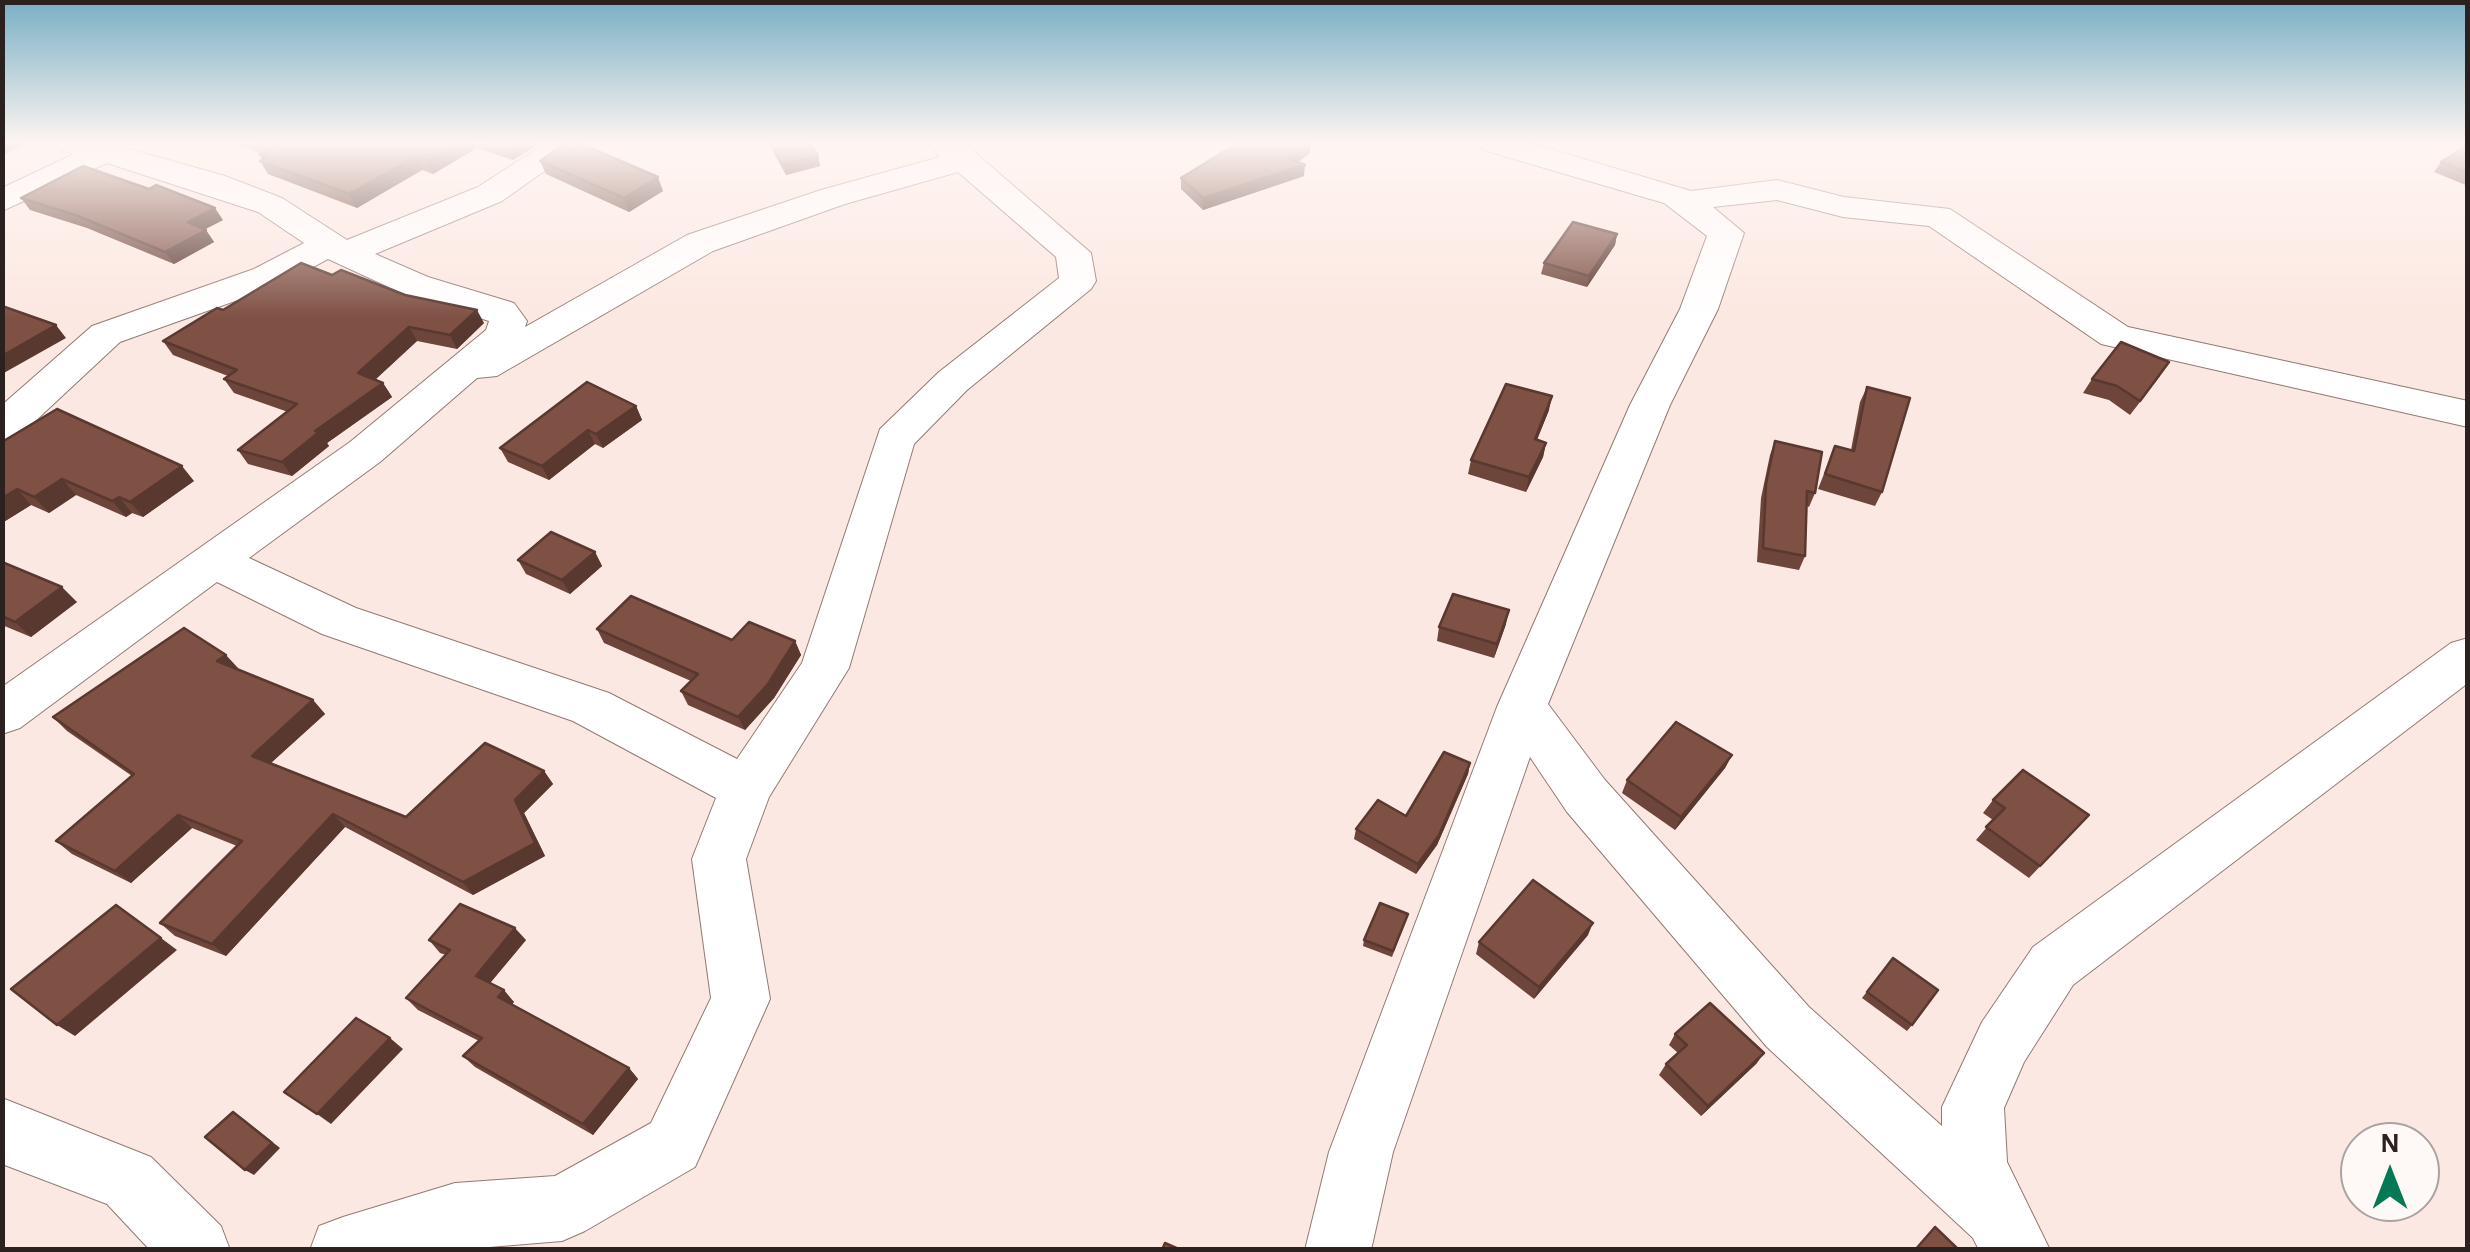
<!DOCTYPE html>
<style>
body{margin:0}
#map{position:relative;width:2470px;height:1252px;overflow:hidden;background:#fce8e2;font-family:"Alegreya Sans",sans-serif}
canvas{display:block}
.frame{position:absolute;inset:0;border:5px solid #2b211f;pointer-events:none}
.north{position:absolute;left:2340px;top:1122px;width:100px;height:100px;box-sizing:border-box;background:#fef9f7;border:2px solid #aaa3a1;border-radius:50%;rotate:0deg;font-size:28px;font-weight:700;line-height:40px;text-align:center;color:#2b211f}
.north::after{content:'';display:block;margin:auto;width:35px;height:45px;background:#037956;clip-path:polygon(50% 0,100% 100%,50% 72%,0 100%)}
</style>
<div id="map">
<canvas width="2470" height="1252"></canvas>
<div class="frame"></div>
<div class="north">N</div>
</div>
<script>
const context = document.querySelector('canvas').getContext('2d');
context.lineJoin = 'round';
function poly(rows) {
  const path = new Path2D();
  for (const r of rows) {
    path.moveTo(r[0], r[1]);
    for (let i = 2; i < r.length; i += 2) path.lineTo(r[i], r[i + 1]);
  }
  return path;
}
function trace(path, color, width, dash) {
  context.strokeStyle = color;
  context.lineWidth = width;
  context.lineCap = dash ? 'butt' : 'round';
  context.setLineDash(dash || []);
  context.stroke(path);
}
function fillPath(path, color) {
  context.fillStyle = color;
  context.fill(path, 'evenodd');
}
const street = poly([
 [57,143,108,143,225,176,282,198,347,240,478,187,546,143,584,143,502,201,375,254,428,277,514,303,527,321,525,327,687,235,821,190,940,157,928,143,964,143,1091,253,1096,281,1091,289,967,390,914,444,849,668,769,797,746,859,770,999,695,1167,585,1231,562,1241,453,1250,310,1250,319,1226,343,1217,455,1183,555,1176,651,1123,711,998,692,859,716,798,573,721,322,634,217,582,20,728,2,734,2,687,350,442,486,330,489,321,402,293,328,259,280,285,120,342,17,438,2,442,2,405,92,326,254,269,304,243,258,212,107,163,2,211,2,188,74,154,61,150,57,143],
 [958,172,1056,257,1059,278,939,372,880,429,802,663,737,759,609,693,356,608,249,558,380,462,477,378,497,376,713,251,845,204,958,172],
 [1479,143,1530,143,1691,191,1777,180,1844,197,1950,209,2128,327,2468,401,2468,427,2101,344,1929,226,1843,217,1777,200,1713,207,1744,233,1718,309,1670,405,1548,704,1605,780,1809,1007,1942,1126,1942,1107,1982,1022,2033,947,2451,643,2468,638,2468,683,2073,985,2024,1062,2004,1108,2007,1162,2050,1250,1979,1250,1973,1238,1767,1047,1567,812,1530,757,1393,1152,1371,1250,1305,1250,1329,1152,1497,707,1630,405,1680,309,1707,236,1664,203,1483,150,1479,143],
 [2,1098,151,1157,221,1226,230,1250,150,1250,107,1204,2,1164,2,1098]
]);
const wall = poly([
 [234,143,540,143,513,160,477,148,433,174,422,170,357,208,268,174,260,161,262,159,259,154,261,153],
 [768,143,810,143,818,156,820,166,786,175],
 [2466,143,2468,143,2468,186,2434,172,2441,162,2460,150],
 [1310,153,1298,162,1304,176,1203,210,1181,189,1181,178],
 [540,161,663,191,629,212,546,174],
 [149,189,223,220,205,229,214,242,174,264,87,228,30,210,21,198],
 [1617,234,1615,245,1587,287,1541,274,1544,263],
 [332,275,405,295,484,323,457,349,417,341,375,380,383,383,392,397,327,443,329,446,292,476,248,464,238,450,288,412,234,393,224,379,228,376,173,355,163,341,223,310],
 [2160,376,2130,415,2109,400,2083,393,2092,379],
 [1867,387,1882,492,1875,506,1818,489,1835,446,1851,450,1860,402],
 [636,406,642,420,603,448,595,444,549,480,508,462,500,448],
 [1549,410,1537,440,1546,443,1543,457,1526,492,1468,474,1471,460],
 [1775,441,1815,493,1809,507,1807,506,1805,556,1799,570,1757,562,1761,498,1770,455],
 [2,442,194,481,143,517,132,513,126,517,76,495,49,513,31,505,2,523],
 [595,552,602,566,570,594,526,574,518,560],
 [2,562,77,602,31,637,2,625],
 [1506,624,1494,658,1437,641,1439,627],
 [597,629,732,640,795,641,801,655,774,698,745,730,688,705,681,691,691,681,604,643],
 [238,668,237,669,313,700,325,714,270,764,406,817,544,771,553,784,524,813,545,856,473,895,345,827,226,956,175,936,160,923,237,846,192,828,131,883,72,854,56,841,132,776,67,731,53,717],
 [1732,755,1725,768,1675,830,1622,793,1627,780],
 [1470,763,1468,774,1437,845,1416,874,1354,839,1356,829,1406,816],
 [1993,800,2089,815,2029,878,1976,840,1993,820,1983,813],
 [1408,914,1392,957,1363,946,1364,940],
 [1588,935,1534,999,1476,954,1479,942],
 [429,940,526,940,490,983,514,1002,512,1004,629,1068,638,1079,593,1135,475,1067,463,1056,479,1041,418,1010,406,998,446,955,440,953],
 [1893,958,1912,1025,1907,1031,1862,998],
 [1675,1034,1764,1053,1756,1064,1701,1116,1659,1075,1666,1064,1678,1053,1669,1045]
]);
const shadedWall = poly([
 [2,143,28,143,2,155],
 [458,143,474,143,477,148,433,174,427,161],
 [514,143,540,143,513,160,508,147],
 [1309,143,1311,143,1310,153,1288,169,1288,158],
 [818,156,820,166,786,175,783,165],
 [415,157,422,170,357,208,349,194],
 [1305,165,1304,176,1203,210,1203,198],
 [658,177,663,191,629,212,624,198],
 [215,208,223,220,196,234,188,222],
 [206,230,214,242,174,264,165,252],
 [1617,234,1615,245,1587,287,1589,276],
 [477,310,484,323,457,349,450,335],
 [56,325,66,338,2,374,2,356],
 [409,327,417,341,367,387,358,373],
 [383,383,392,397,327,443,329,446,292,476,282,462,315,431],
 [1552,396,1549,410,1531,454,1535,439],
 [636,406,642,420,603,448,596,434],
 [588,430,595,444,549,480,542,466],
 [1546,443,1543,457,1526,492,1529,477],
 [182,466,194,481,143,517,130,502],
 [62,479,76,495,49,513,34,497],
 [17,489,31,505,2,523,2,498],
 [119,497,132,513,126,517,112,501],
 [595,552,602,566,570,594,562,580],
 [62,587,77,602,31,637,15,622],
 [1509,610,1506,624,1494,658,1497,644],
 [795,641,801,655,774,698,745,730,738,717],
 [226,655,238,668,229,675,217,661],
 [313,700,325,714,264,769,252,756],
 [1732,755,1725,768,1675,830,1681,817],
 [1470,763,1468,774,1437,845,1416,874,1418,864],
 [544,771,553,784,524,813,545,856,473,895,463,882,515,800],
 [333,814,345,827,226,956,212,944],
 [178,815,192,828,131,883,115,871],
 [1593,923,1588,935,1534,999,1539,987],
 [515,928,526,940,486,988,476,976],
 [161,938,177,950,75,1036,57,1025],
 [504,990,514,1002,509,1008,498,997],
 [390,1038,403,1049,331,1124,317,1114],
 [1764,1053,1756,1064,1701,1116,1708,1106],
 [629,1068,638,1079,593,1135,583,1124],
 [241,1117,280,1148,254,1175,245,1170]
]);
const building = poly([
 [260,143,458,143,427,161,415,157,349,194,260,161,267,157,259,154,273,147,260,143],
 [495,143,514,143,508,147,495,143],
 [566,143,579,143,658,177,624,198,540,161,566,143],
 [771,143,810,143,818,156,783,165,771,143],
 [1238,143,1309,143,1288,158,1305,165,1203,198,1181,178,1238,143],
 [2468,145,2468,173,2441,162,2468,145],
 [83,166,149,189,156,185,215,208,188,222,206,230,165,252,78,216,21,198,83,166],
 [1573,222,1617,234,1589,276,1544,263,1573,222],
 [301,263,332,275,341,270,405,295,477,310,450,335,409,327,358,373,383,383,315,431,319,432,282,462,238,450,297,404,224,379,237,370,163,341,217,308,223,310,301,263],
 [2,306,56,325,2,356,2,306],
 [2121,342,2169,362,2140,401,2117,386,2092,379,2121,342],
 [587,382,636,406,596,434,588,430,542,466,500,448,587,382],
 [1506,384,1552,396,1535,439,1546,443,1529,477,1471,460,1506,384],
 [1867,387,1910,398,1882,492,1825,474,1835,446,1854,451,1867,387],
 [57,409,182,466,130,502,119,497,112,501,62,479,34,497,17,489,2,498,2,442,57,409],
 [1775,441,1822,452,1815,493,1807,491,1805,556,1763,548,1766,484,1775,441],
 [551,532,595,552,562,580,518,560,551,532],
 [2,562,62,587,15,622,2,616,2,562],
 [1453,594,1509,610,1497,644,1439,627,1453,594],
 [631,596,732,640,749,622,795,641,768,684,738,717,681,691,698,674,597,629,631,596],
 [184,628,226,655,217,661,313,700,252,756,406,817,485,743,544,771,515,800,535,843,463,882,333,814,212,944,160,923,242,841,178,815,115,871,56,841,134,774,53,717,184,628],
 [1676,722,1732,755,1681,817,1627,780,1676,722],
 [1444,752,1470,763,1439,835,1418,864,1356,829,1378,800,1406,816,1444,752],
 [2023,770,2089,815,2040,866,1986,827,2005,808,1993,800,2023,770],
 [1533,880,1593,923,1539,987,1479,942,1533,880],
 [1380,903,1408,914,1393,951,1364,940,1380,903],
 [460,904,515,928,476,976,504,990,498,997,629,1068,583,1124,463,1056,482,1038,406,998,450,950,429,940,460,904],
 [116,905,161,938,57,1025,11,989,116,905],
 [1893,958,1938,990,1912,1025,1867,992,1893,958],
 [1710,1003,1764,1053,1708,1106,1666,1064,1687,1045,1675,1034,1710,1003],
 [356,1018,390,1038,317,1114,284,1092,356,1018],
 [233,1112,272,1143,245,1170,205,1137,233,1112],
 [1935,1227,1959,1250,1915,1250,1935,1227],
 [1165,1243,1181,1250,1162,1250,1165,1243]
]);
trace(street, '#917a74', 2);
fillPath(street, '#fff');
fillPath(wall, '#6d453a');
fillPath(shadedWall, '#593830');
fillPath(building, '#7f5044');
trace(building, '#593830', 2.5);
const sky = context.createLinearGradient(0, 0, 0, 318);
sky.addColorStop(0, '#79afc4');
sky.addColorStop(0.45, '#fef5f2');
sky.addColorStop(1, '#fef5f200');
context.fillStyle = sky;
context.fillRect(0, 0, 2470, 318);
</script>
